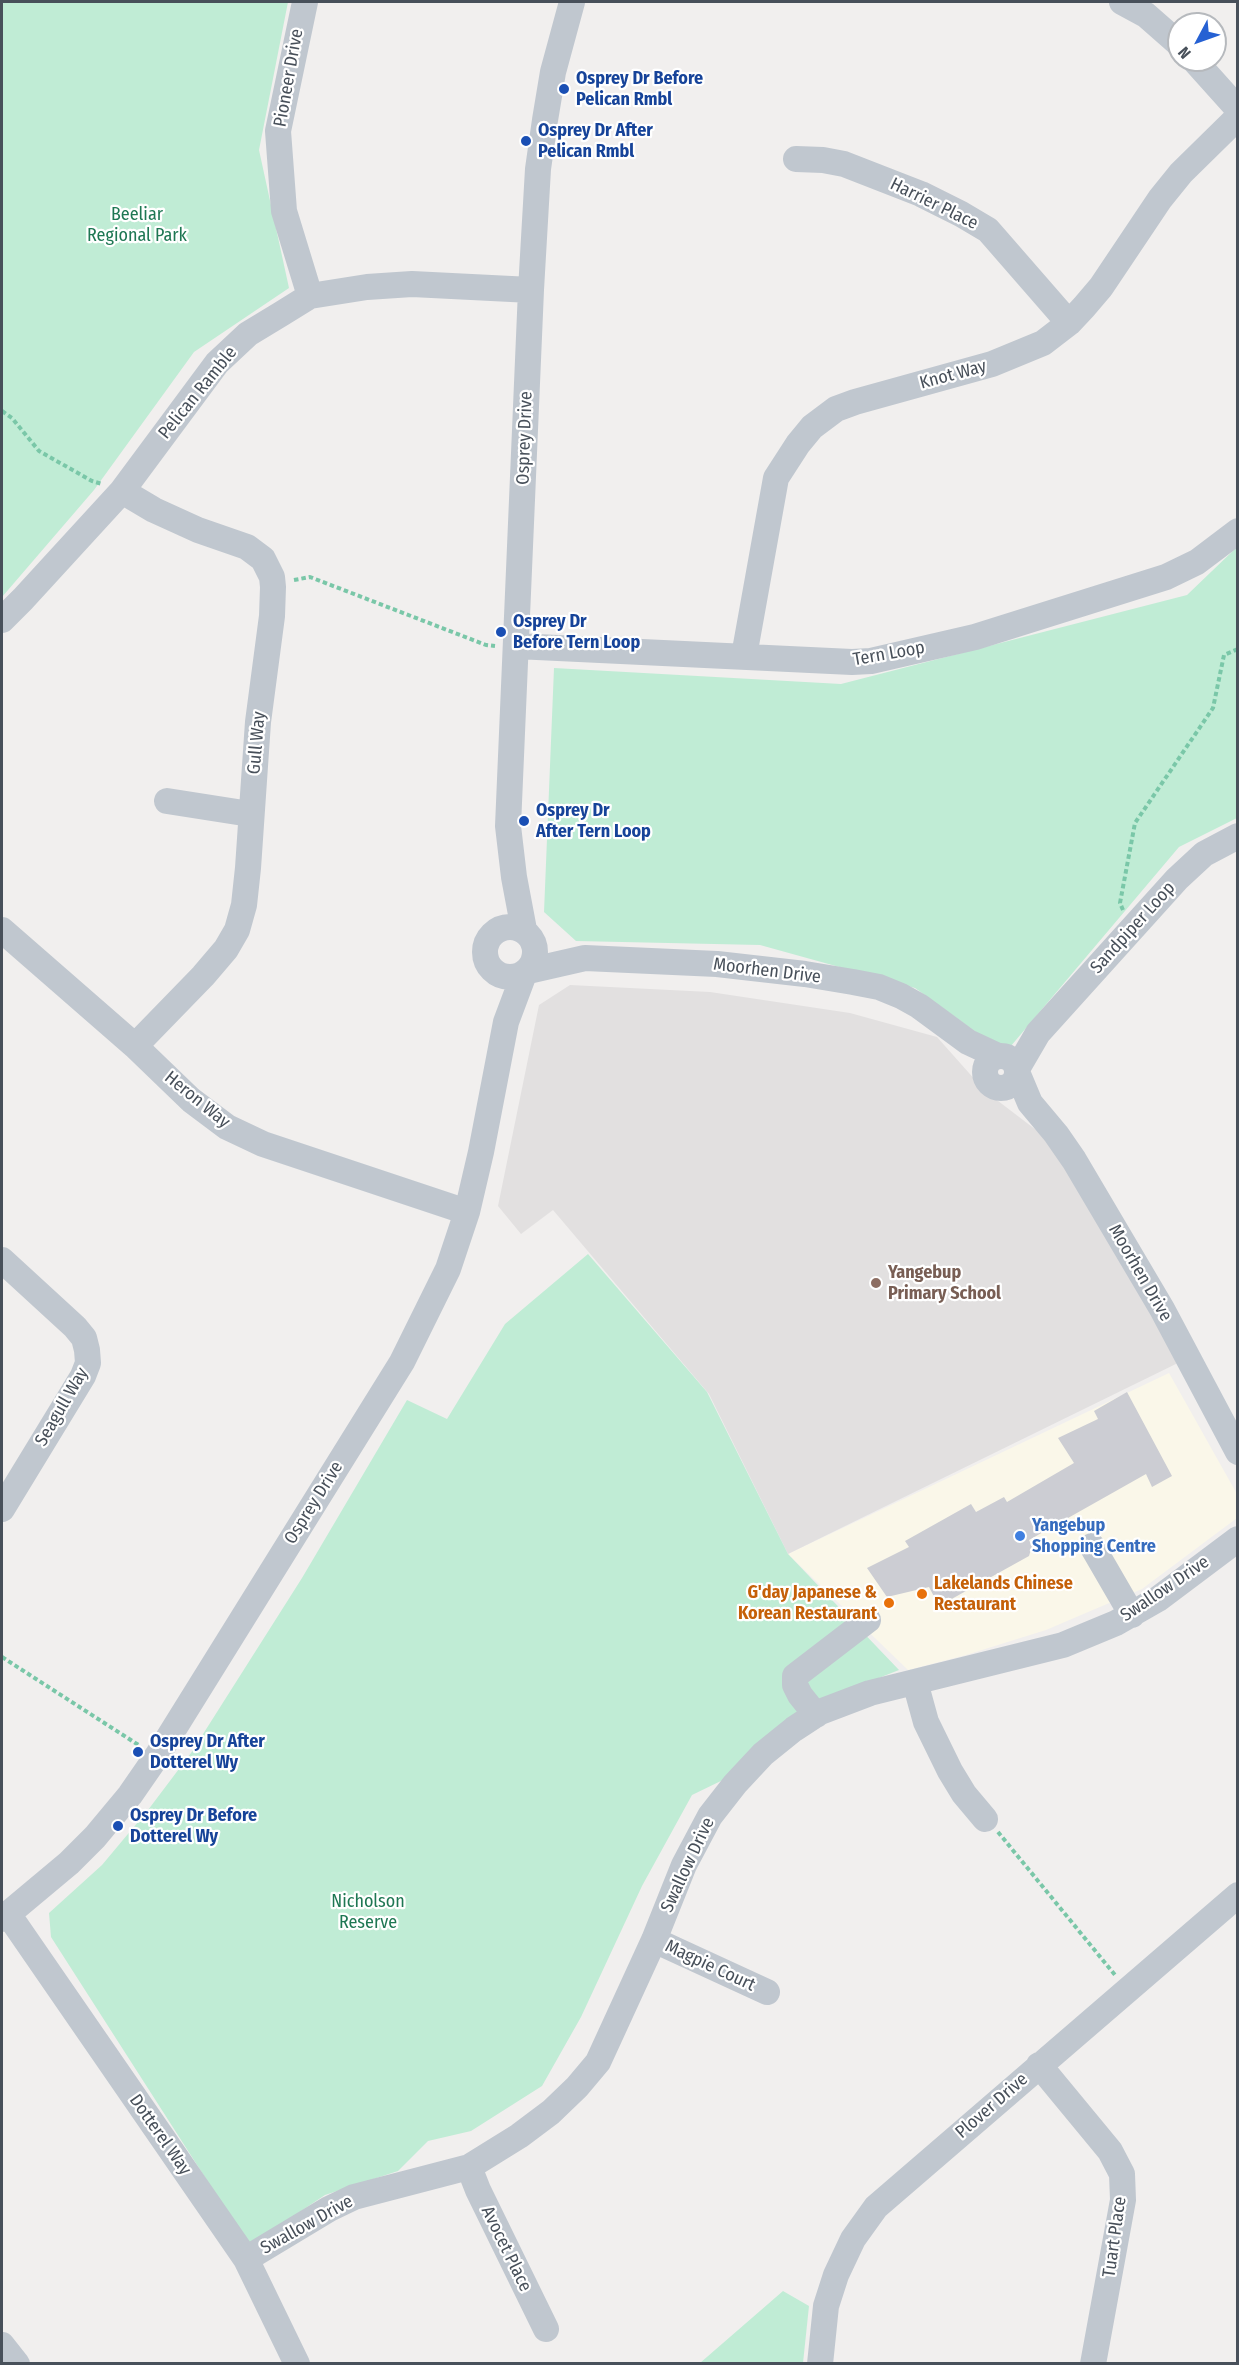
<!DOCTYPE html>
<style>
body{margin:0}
#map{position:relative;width:1239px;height:2365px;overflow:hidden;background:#f1efee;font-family:"Fira Sans Condensed",sans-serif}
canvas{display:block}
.frame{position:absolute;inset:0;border:3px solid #48505a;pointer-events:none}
.north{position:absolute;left:1167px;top:12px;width:60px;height:60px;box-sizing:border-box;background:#fff;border:2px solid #b6b9bd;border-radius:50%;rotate:229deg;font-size:16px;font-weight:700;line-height:24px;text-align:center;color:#48505a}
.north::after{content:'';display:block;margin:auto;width:21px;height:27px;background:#2661d3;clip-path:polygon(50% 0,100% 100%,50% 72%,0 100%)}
</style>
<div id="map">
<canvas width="1239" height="2365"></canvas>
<div class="frame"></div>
<div class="north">N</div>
</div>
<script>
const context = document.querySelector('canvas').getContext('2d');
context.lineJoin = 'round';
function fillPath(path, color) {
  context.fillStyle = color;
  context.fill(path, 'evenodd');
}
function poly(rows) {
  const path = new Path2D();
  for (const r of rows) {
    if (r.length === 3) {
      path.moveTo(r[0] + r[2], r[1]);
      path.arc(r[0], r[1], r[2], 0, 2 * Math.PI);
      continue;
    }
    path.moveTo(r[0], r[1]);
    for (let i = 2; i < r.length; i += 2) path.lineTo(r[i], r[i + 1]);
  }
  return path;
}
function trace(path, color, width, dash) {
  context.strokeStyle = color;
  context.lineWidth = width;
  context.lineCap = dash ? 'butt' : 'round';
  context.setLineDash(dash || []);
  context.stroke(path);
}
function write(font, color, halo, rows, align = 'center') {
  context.font = font + ' "Fira Sans Condensed",sans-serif';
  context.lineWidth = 4.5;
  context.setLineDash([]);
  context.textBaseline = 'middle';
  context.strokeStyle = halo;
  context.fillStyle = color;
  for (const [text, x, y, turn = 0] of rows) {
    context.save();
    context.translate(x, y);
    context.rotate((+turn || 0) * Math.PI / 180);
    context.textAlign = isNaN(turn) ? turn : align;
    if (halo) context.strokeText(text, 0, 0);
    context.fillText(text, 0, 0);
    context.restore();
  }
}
const commercial = poly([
 [1169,1373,1237,1494,1237,1518,1142,1589,1046,1630,966,1655,908,1670,788,1554]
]);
const education = poly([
 [570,985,710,992,850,1013,937,1037,985,1091,1044,1136,1088,1194,1182,1361,788,1554,709,1394,553,1210,521,1234,498,1206,539,1005]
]);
const green = poly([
 [2,2,288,2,259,150,289,288,194,352,94,490,2,597],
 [1237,547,1237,818,1179,847,1005,1053,915,988,760,945,576,941,544,912,554,668,841,684,1187,595],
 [588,1254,707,1392,788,1554,899,1670,803,1708,725,1779,692,1795,642,1886,581,2017,542,2086,471,2131,428,2141,398,2171,325,2195,249,2246,51,1937,49,1913,102,1865,148,1810,191,1753,302,1578,407,1400,447,1419,505,1324],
 [783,2291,809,2306,803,2363,700,2363]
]);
const building = poly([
 [1127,1392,1172,1476,1152,1487,1146,1474,1029,1540,1032,1546,1029,1556,939,1606,929,1587,887,1597,867,1568,909,1547,905,1541,971,1504,976,1512,1004,1497,1007,1502,1074,1463,1058,1438,1098,1419,1094,1411]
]);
const path = poly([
 [2,411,12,418,39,451,92,481,102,484],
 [294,580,310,577,486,645,495,646],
 [1123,910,1120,903,1135,823,1213,708,1224,655,1238,649],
 [2,1657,140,1746],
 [998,1832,1115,1975]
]);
const minor = poly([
 [305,2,278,131,284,211,310,296],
 [1122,2,1146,15,1179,44],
 [1194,60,1238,109],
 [796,159,823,160,844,164,921,194,961,214,988,230,1069,323],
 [122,491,154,510,198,530,247,547,263,559,272,577,273,587,272,616,258,722,248,868,244,905,237,930,226,949,203,976,135,1046],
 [2,620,23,599,122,491,217,363,248,334,281,314,310,296,367,287,412,284,531,290],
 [516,646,852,662,871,661,975,637,1166,577,1197,562,1238,531],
 [744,656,776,478,798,444,812,427,836,409,855,402,992,364,1043,343,1069,323,1084,307,1101,287,1160,199,1181,173,1238,117],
 [167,801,250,814],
 [510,952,25],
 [2,930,135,1046,191,1100,227,1127,263,1144,467,1212],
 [524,930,514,877,508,826,531,290,538,169,545,120,553,72,572,2],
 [528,971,585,958,717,964,805,974,853,982,879,987,901,996,919,1006,968,1042,998,1056],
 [1001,1072,16],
 [1017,1069,1038,1033,1177,879,1204,854,1238,836],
 [1017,1072,1030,1103,1056,1134,1074,1160,1162,1309,1238,1452],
 [2,1260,75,1327,84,1338,87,1350,88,1363,83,1376,2,1509],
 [1092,1546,1132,1615],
 [915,1682,926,1722,950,1771,964,1794,985,1819],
 [816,1715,800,1695,795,1685,795,1676,868,1620],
 [8,1914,246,2259,297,2364],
 [2,1919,69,1863,95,1837,130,1795,157,1756,402,1362,448,1269,467,1212,481,1152,506,1022,524,974],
 [654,1940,767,1992],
 [1039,2065,1110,2151,1122,2174,1123,2200,1093,2364],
 [469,2167,478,2190,546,2329],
 [246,2259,329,2209,354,2197,469,2167,519,2136,551,2112,577,2087,598,2062,654,1940,684,1865,710,1816,735,1784,763,1754,794,1729,820,1712,870,1693,1063,1645,1116,1623,1158,1599,1238,1539],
 [2,2345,17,2364],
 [820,2364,826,2306,836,2275,853,2239,876,2207,1238,1895]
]);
const markers = [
 [564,89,6,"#1a4fb4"],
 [526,141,6,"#1a4fb4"],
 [501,632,6,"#1a4fb4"],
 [524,821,6,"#1a4fb4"],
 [876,1283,6,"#8d6e63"],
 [1020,1536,6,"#3f7fe0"],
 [922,1594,6,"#e8710a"],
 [889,1603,6,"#e8710a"],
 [138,1752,6,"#1a4fb4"],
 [118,1826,6,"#1a4fb4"]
];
const streetNames = [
 ["Pioneer Drive",289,78,-80],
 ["Harrier Place",934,204,26],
 ["Knot Way",953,375,-15],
 ["Pelican Ramble",198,393,-51],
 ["Osprey Drive",525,438,-88],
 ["Tern Loop",889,654,-10],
 ["Gull Way",257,743,-85],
 ["Sandpiper Loop",1133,928,-48],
 ["Moorhen Drive",767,971,7],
 ["Heron Way",197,1100,39],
 ["Moorhen Drive",1140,1273,60],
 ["Seagull Way",62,1407,-60],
 ["Osprey Drive",314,1503,-58],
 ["Swallow Drive",1165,1589,-34],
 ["Swallow Drive",688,1865,-65],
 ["Magpie Court",710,1966,25],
 ["Plover Drive",992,2106,-41],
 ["Dotterel Way",160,2135,55],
 ["Swallow Drive",307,2225,-29],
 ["Tuart Place",1115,2237,-82],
 ["Avocet Place",506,2249,64]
];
const transitNames = [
 ["Osprey Dr Before",576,79],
 ["Pelican Rmbl",576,100],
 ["Osprey Dr After",538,131],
 ["Pelican Rmbl",538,152],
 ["Osprey Dr",513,622],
 ["Before Tern Loop",513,643],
 ["Osprey Dr",536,811],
 ["After Tern Loop",536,832],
 ["Osprey Dr After",150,1742],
 ["Dotterel Wy",150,1763],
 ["Osprey Dr Before",130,1816],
 ["Dotterel Wy",130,1837]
];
const parkNames = [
 ["Beeliar",137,215],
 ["Regional Park",137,236],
 ["Nicholson",368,1902],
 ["Reserve",368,1923]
];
const educationNames = [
 ["Yangebup",888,1273],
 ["Primary School",888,1294]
];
const shopNames = [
 ["Yangebup",1032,1526],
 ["Shopping Centre",1032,1547]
];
const foodNames = [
 ["Lakelands Chinese",934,1584],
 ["Restaurant",934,1605],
 ["G'day Japanese &",877,1593,"right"],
 ["Korean Restaurant",877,1614,"right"]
];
fillPath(commercial, '#faf7e9');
fillPath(education, '#e2e0e0');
fillPath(green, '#c0ecd5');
fillPath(building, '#cccdd3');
trace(path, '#7ac7a8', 4, [4.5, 3]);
trace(minor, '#c0c7cf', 26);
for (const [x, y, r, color] of markers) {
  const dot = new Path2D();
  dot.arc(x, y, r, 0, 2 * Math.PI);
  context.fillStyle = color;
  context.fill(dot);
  trace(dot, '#fff', 2);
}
write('18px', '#48505a', '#fff', streetNames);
write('bold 18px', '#164399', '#fff', transitNames, 'left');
write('18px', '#1e7753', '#fff', parkNames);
write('bold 18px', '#785e54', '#fff', educationNames, 'left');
write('bold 18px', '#366cbe', '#fff', shopNames, 'left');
write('bold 18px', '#c56008', '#fff', foodNames, 'left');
</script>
